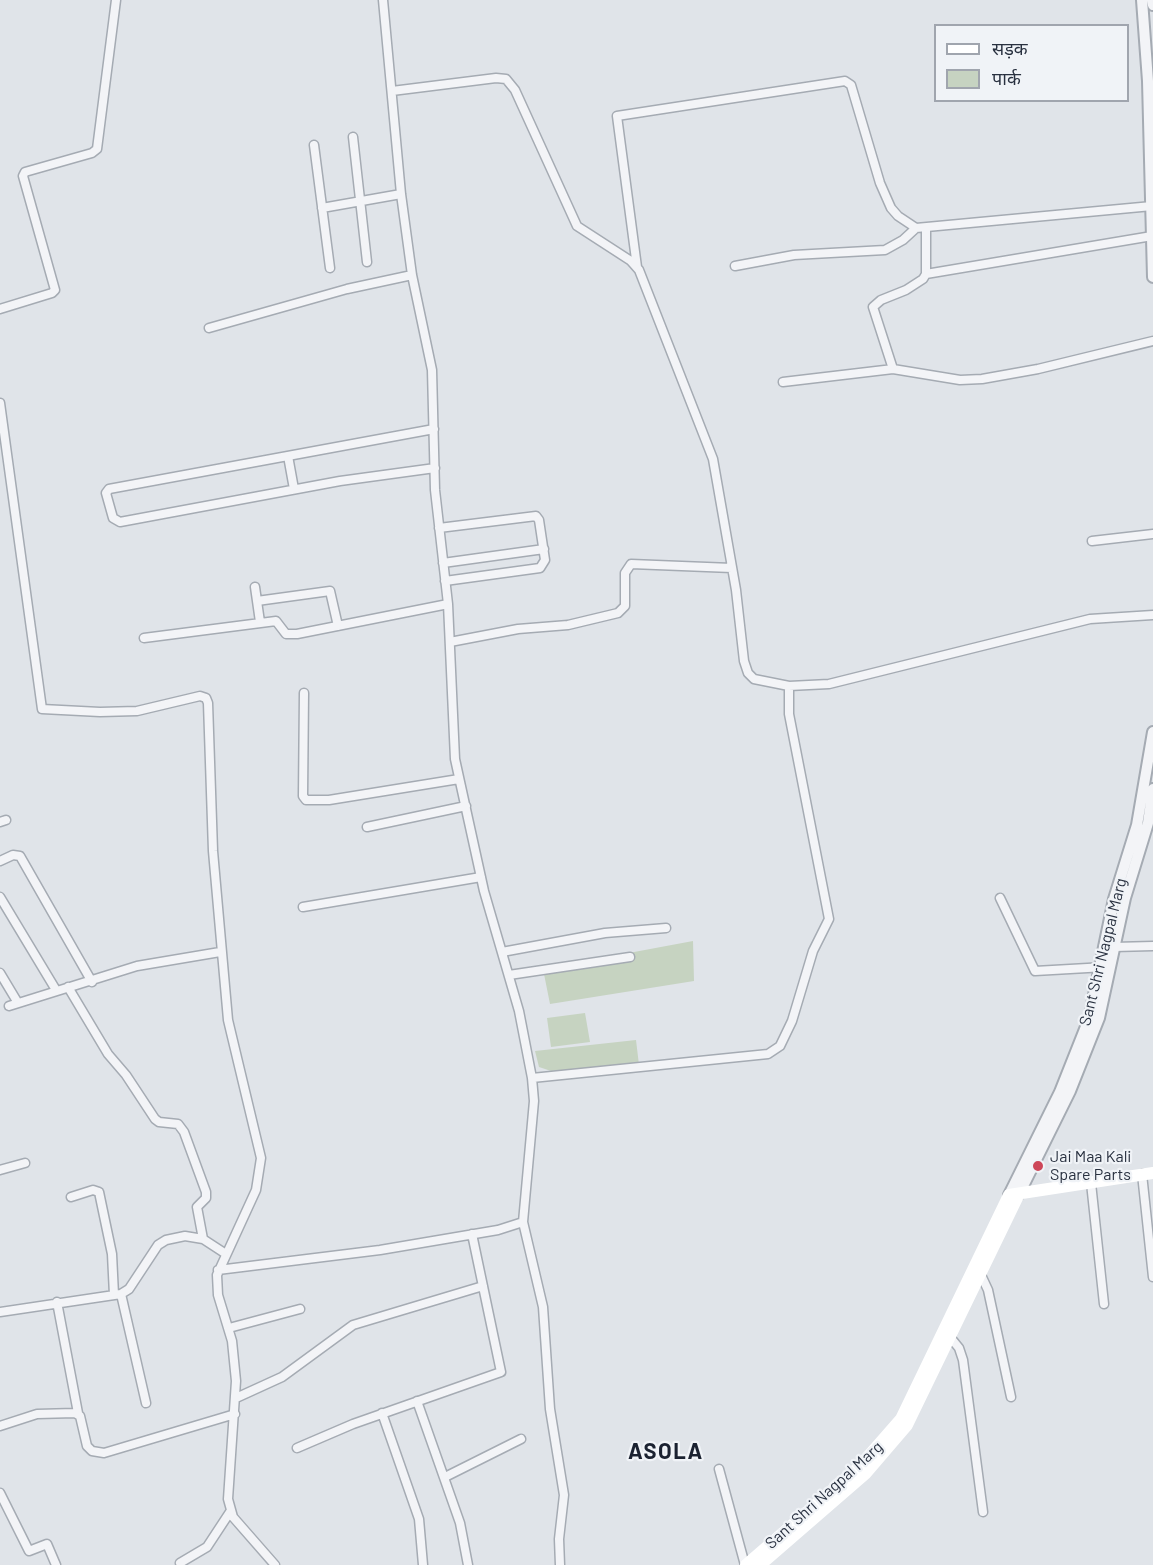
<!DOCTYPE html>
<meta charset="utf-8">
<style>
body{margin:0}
#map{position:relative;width:1153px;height:1565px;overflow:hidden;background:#e0e4e9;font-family:Barlow,"Noto Sans Devanagari",sans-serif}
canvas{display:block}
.legend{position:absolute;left:934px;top:24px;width:195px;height:78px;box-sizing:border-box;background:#f0f3f7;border:2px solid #a0a5ae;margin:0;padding:8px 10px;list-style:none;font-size:18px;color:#293140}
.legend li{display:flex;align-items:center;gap:12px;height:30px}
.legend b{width:30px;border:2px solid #a0a5ae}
</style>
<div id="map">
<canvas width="1153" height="1565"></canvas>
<ul class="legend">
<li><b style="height:8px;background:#fff"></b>सड़क</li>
<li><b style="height:16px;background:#c6d3c1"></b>पार्क</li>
</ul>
</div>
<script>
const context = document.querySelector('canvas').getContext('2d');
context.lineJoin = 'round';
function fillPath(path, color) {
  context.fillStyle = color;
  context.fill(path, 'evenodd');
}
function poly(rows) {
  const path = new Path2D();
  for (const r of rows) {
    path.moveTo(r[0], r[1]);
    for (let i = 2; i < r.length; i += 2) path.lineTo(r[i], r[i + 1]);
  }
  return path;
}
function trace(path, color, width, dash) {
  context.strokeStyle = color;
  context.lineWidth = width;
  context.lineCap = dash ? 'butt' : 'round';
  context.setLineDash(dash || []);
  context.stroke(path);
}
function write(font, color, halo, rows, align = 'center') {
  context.font = font + ' Barlow,sans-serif';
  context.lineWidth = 4.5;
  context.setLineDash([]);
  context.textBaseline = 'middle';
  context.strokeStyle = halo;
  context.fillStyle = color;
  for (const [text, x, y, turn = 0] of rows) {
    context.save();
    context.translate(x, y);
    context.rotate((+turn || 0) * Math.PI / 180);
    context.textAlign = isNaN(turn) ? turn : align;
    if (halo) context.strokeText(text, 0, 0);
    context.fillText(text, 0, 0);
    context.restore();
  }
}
const green = poly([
 [693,941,694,981,550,1004,543,969],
 [585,1013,590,1042,551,1047,547,1018],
 [636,1040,639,1065,551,1071,539,1067,535,1051]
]);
const minor = poly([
 [383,0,401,194,412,275,432,370,435,490,448,604,455,759,484,891,519,1011,532,1078,768,1054,780,1046,792,1021,813,951,829,919,789,714,789,686],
 [392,91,496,78,506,79,515,90,577,226,631,261,639,270,713,459,736,590,744,661,748,673,754,679,789,686,829,684,1090,619,1153,615],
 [353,137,367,262],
 [314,145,330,268],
 [322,208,401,194],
 [735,266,794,255,885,250,903,240,916,228],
 [637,267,617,116,845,81,851,85,880,183,891,208,898,216,916,228,1152,206],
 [926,274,1152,236],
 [0,309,52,293,55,290,23,176,25,172,92,153,97,149,116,0],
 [209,328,347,289,412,275],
 [893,369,873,307,881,300,906,290,923,279,926,274,926,229],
 [783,382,893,369,960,380,982,379,1038,369,1153,341],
 [0,403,42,709,100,712,137,711,200,696,206,698,208,703,213,851,228,1020,261,1158,256,1190,217,1275,218,1295,232,1341,236,1381,228,1499,233,1517,275,1565],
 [434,429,109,489,106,493,113,518,120,522,340,481,435,468],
 [288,456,294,489],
 [439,528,536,516,539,520,545,560,540,568,445,581],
 [1092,541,1153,534],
 [443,563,544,549],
 [255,587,260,622],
 [257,601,330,591,338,626],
 [144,638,276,621,286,634,297,634,448,604],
 [450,642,518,629,568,625,618,613,625,606,625,573,631,564,732,568],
 [304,693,303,796,306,800,329,800,459,779],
 [0,822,6,820],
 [367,827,466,806],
 [0,861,13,855,20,856,92,982],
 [0,897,56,990],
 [1000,898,1035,971,1105,967],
 [303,907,481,877],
 [1114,947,1153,946],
 [502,952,605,933,666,928],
 [0,973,18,1003],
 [509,975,630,957],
 [68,987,108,1054,126,1075,155,1119,159,1122,178,1124,184,1132,206,1192,206,1198,197,1207,203,1239],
 [9,1006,137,966,220,952],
 [532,1078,534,1101,523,1222,543,1307,550,1409,564,1495,559,1539,560,1565],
 [0,1170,25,1163],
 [1142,1174,1153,1277],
 [1091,1183,1104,1304],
 [71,1197,93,1190,99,1192,112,1254,114,1295],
 [218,1270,380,1250,498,1230,523,1222],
 [981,1275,988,1290,1011,1397],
 [121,1294,146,1403],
 [57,1302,78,1413],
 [0,1312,121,1294,129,1289,158,1245,166,1240,185,1236,203,1239,226,1254],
 [229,1328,300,1309],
 [950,1337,959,1348,963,1360,983,1512],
 [236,1398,282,1377,353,1325,483,1286],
 [417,1401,460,1523,468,1565],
 [382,1413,419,1519,423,1565],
 [0,1426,37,1414,75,1413,80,1416,87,1446,92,1451,104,1453,235,1414],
 [297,1448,353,1424,501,1372,472,1234],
 [719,1469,745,1565],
 [445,1477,521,1439],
 [0,1493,29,1551,47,1544,56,1565],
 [180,1563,207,1547,230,1512]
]);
const tertiary = poly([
 [1142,0,1148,81,1153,277],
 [1152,0,1153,5],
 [1019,1194,1070,1091,1099,1018,1125,898,1148,823,1153,789],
 [1009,1195,1060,1092,1089,1019,1114,899,1137,825,1153,732]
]);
const secondary = poly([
 [746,1565,859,1467,901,1419,1009,1195,1153,1173],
 [760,1565,865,1474,907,1425,1019,1194]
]);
const markers = [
 [1038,1166,6,"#cd4658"]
];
const streetNames = [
 ["Sant Shri Nagpal Marg",1103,952,-76],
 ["Sant Shri Nagpal Marg",824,1495,-42]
];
const poiNames = [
 ["Jai Maa Kali",1050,1157],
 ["Spare Parts",1050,1175]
];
const districtNames = [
 ["ASOLA",666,1452]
];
fillPath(green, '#c6d3c1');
trace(minor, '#a5abb3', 11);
trace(tertiary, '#a5abb3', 14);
trace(minor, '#f3f4f7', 8);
trace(tertiary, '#f3f4f7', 10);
trace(secondary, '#fff', 12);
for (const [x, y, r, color] of markers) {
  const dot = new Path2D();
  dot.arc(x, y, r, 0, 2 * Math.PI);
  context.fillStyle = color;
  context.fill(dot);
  trace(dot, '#f0f3f7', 2);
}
write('16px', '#293140', '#f0f3f7', streetNames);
write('16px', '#293140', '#f0f3f7', poiNames, 'left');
context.letterSpacing = '1.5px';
write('bold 22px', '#1b2231', '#f0f3f7', districtNames);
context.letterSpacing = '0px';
</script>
